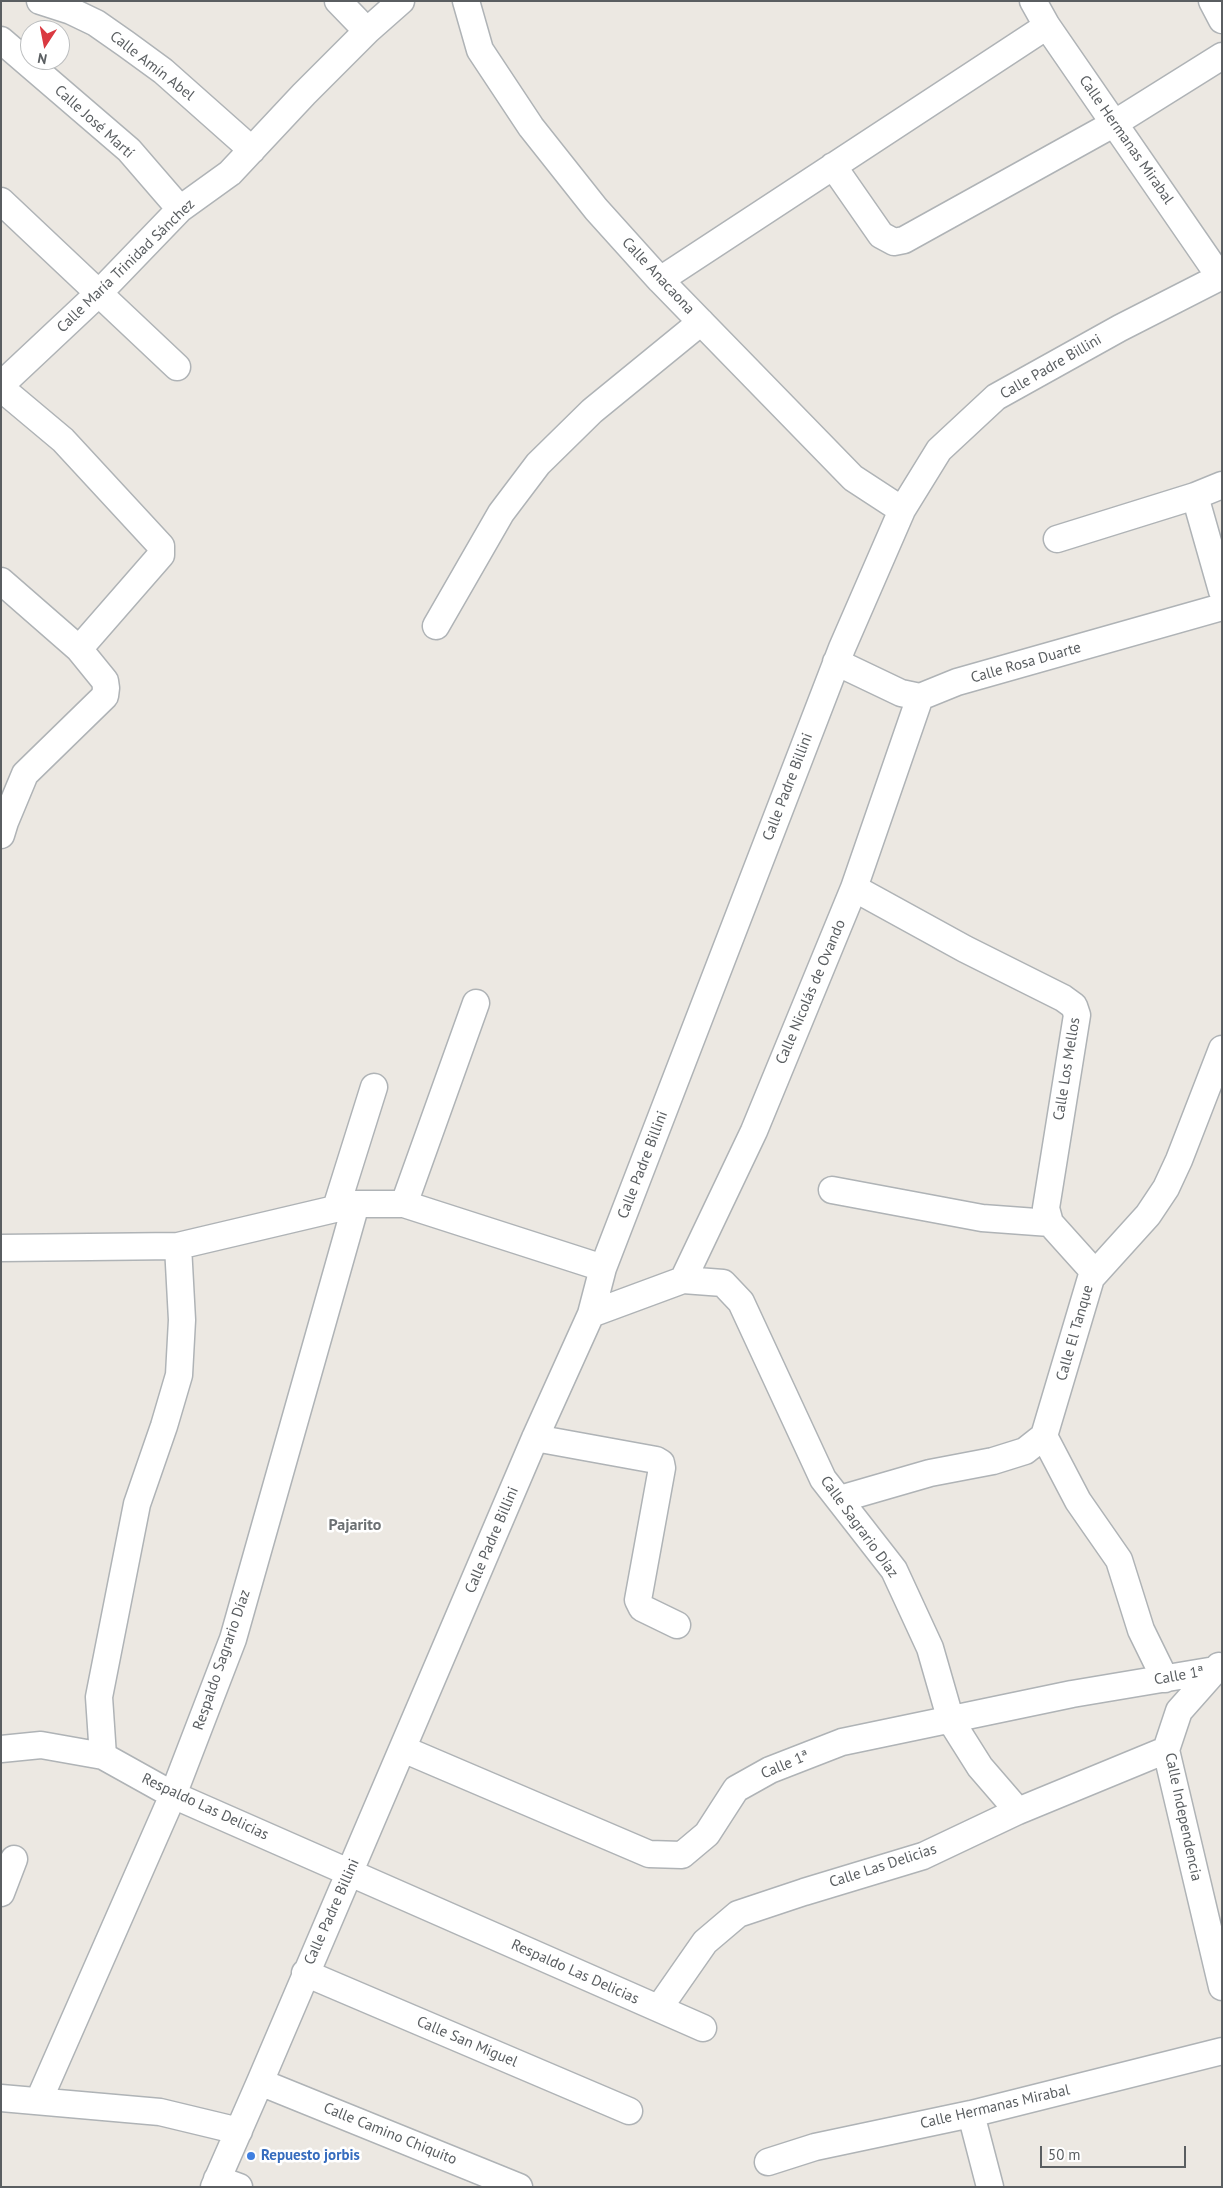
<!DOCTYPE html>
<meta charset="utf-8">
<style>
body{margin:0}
#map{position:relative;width:1223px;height:2188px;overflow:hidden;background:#ece8e2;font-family:"PT Sans",sans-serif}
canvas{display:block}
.frame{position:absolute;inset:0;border:2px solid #5a5e61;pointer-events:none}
.north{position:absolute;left:20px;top:20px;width:50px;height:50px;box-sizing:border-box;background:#fff;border:1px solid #bdbfc0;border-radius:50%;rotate:191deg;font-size:14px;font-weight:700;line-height:20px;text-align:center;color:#5a5e61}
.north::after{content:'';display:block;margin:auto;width:18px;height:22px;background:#da3941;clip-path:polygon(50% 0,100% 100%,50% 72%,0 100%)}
.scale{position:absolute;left:1040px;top:2146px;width:146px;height:22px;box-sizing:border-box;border:2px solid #5a5e61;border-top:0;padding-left:6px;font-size:15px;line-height:18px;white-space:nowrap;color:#5a5e61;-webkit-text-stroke:4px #fff;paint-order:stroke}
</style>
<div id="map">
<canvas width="1223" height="2188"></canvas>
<div class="frame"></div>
<div class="north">N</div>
<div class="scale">50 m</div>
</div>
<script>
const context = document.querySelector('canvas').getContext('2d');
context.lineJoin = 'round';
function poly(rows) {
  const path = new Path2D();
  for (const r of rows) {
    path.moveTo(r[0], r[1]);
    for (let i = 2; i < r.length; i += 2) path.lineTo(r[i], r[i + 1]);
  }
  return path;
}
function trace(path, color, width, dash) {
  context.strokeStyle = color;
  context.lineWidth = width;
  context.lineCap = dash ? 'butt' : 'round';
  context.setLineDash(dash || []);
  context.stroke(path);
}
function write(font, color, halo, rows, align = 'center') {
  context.font = font + ' "PT Sans",sans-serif';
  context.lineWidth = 5;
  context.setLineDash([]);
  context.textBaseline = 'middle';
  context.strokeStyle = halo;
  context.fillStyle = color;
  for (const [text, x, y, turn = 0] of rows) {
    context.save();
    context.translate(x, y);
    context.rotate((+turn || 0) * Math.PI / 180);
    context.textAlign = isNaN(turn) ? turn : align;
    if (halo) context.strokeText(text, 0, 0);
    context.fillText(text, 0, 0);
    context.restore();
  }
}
const minor = poly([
 [40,1,71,11,96,23,126,44,163,71,252,150],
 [338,1,367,31],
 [466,1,480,50,531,127,596,209,660,280,853,478,902,510],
 [1033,1,1047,26,1220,277],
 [1212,1,1222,20],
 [1,40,129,150,180,209],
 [833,166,881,235,894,242,904,240,1115,123,1222,56],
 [1,201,177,367],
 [660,280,1047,26],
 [1,385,99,293,180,209,230,173,304,94,367,31,401,1],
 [1,388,63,440,161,546,161,555,79,649],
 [1195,496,1222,591],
 [1057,539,1195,496,1222,485],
 [1,581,79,649,105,681,106,688,105,696,25,774,5,822,1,835],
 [436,626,501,513,538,464,592,411,701,322],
 [836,662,901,693,920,697,957,682,1222,607],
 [854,888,965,949,1063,998,1074,1006,1077,1015,1046,1208,1050,1223,1095,1273],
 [832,1190,982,1218,1050,1223],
 [404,1204,476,1003],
 [336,1208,374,1087],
 [178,1246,182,1320,179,1375,164,1426,137,1504,99,1697,103,1756,173,1795,703,2028],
 [1,1248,178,1246,356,1204,404,1204,603,1268],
 [683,1280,754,1131,854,888,920,697],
 [591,1314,683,1280,723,1283,741,1302,823,1479,894,1570,930,1648,951,1721,980,1767,1018,1811],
 [1044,1436,1078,1501,1119,1560,1141,1630,1165,1679],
 [535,1438,656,1460,661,1463,662,1468,638,1600,642,1608,677,1625],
 [840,1499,930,1473,993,1461,1025,1451,1044,1436,1091,1278,1148,1215,1166,1188,1179,1160,1222,1049],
 [1219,1666,1179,1711,1166,1750,1222,1987],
 [1,1749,41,1745,103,1756],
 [403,1749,649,1854,682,1855,707,1834,736,1789,770,1770,842,1742,1072,1694,1215,1670],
 [1,1893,14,1859],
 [305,1973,629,2111],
 [659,2008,705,1942,738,1914,804,1892,923,1856,1018,1811,1166,1750],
 [260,2082,519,2187],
 [1,2098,160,2112,239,2131],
 [39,2100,173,1795,233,1639,356,1204],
 [971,2114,990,2187],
 [768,2162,815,2147,971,2114,1222,2051],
 [217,2179,239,2187],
 [214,2187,260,2082,535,1438,591,1314,603,1268,842,648,902,510,939,450,996,397,1120,328,1222,276]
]);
const markers = [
 [251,2156,5,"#3f7fe0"]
];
const streetNames = [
 ["Calle Amín Abel",152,66,38],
 ["Calle José Martí",94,122,42],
 ["Calle Hermanas Mirabal",1126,140,55],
 ["Calle María Trinidad Sánchez",126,266,-44],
 ["Calle Anacaona",658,276,47],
 ["Calle Padre Billini",1051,367,-30],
 ["Calle Rosa Duarte",1026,663,-16],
 ["Calle Padre Billini",788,787,-69],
 ["Calle Nicolás de Ovando",811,992,-67],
 ["Calle Los Mellos",1067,1069,-81],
 ["Calle Padre Billini",643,1165,-69],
 ["Calle El Tanque",1075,1333,-74],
 ["Calle Sagrario Díaz",859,1527,54],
 ["Calle Padre Billini",492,1540,-67],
 ["Respaldo Sagrario Díaz",222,1660,-71],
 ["Calle 1ª",1179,1676,-10],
 ["Calle 1ª",785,1765,-23],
 ["Respaldo Las Delicias",205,1807,25],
 ["Calle Independencia",1183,1817,78],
 ["Calle Las Delicias",883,1866,-18],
 ["Calle Padre Billini",332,1912,-66],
 ["Respaldo Las Delicias",575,1972,24],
 ["Calle San Miguel",467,2042,23],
 ["Calle Hermanas Mirabal",995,2107,-13],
 ["Calle Camino Chiquito",390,2134,22]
];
const shopNames = [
 ["Repuesto jorbis",261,2156]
];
const neighbourhoodNames = [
 ["Pajarito",355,1525]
];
trace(minor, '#afb3b6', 29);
trace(minor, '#fff', 26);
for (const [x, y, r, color] of markers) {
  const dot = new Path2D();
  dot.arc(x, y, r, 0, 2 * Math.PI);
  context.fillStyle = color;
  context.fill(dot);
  trace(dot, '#fff', 2);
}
write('15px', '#5a5e61', '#fff', streetNames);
write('bold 15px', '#366cbe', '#fff', shopNames, 'left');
write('bold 16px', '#6b7073', '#fff', neighbourhoodNames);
</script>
